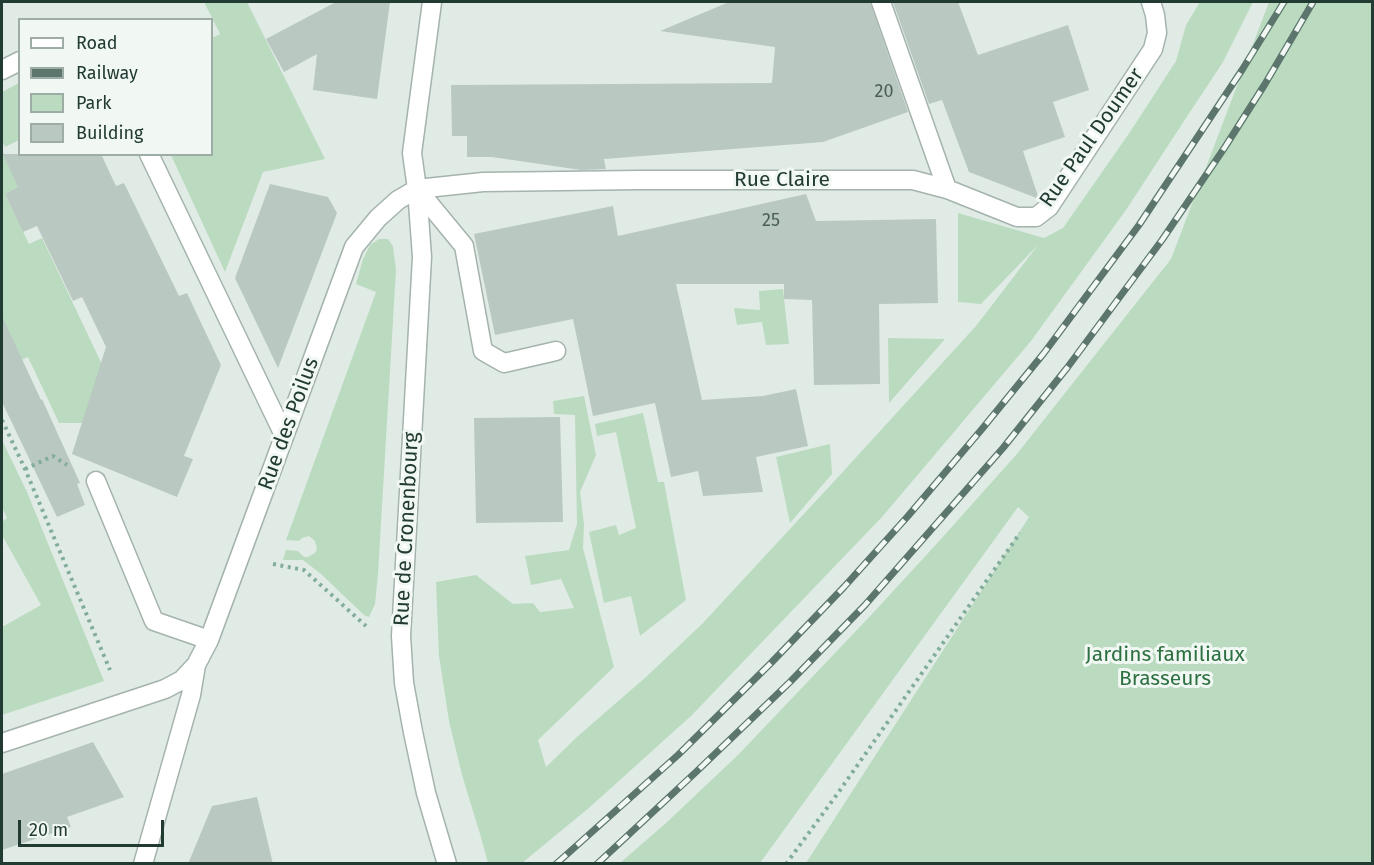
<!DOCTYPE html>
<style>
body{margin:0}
#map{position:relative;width:1374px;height:865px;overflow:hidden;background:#e1ebe5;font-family:"Fira Sans",sans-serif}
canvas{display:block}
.frame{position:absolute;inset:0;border:3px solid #223b32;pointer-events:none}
.legend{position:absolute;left:18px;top:18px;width:195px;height:138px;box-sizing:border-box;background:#f1f8f4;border:2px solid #9eaca6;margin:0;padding:8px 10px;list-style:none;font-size:18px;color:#223b32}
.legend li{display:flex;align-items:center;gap:12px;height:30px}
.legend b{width:30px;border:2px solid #9eaca6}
.scale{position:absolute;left:18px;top:820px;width:146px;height:27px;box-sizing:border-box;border:3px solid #223b32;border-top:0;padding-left:8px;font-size:18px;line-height:21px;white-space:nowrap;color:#223b32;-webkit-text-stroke:4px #f1f8f4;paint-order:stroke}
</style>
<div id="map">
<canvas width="1374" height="865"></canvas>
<div class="frame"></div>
<ul class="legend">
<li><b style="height:8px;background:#fff"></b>Road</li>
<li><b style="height:8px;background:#5c766d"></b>Railway</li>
<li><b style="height:16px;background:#badbc0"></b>Park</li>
<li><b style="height:16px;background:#b9c8c1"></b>Building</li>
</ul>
<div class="scale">20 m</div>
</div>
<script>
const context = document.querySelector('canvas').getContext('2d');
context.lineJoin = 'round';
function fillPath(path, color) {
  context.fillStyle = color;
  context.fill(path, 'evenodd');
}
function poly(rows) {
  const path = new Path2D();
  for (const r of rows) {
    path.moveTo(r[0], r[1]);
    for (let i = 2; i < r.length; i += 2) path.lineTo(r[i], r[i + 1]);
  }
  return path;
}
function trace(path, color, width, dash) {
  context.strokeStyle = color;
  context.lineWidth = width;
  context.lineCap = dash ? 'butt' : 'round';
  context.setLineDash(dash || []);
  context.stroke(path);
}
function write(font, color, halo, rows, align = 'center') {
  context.font = font + ' "Fira Sans",sans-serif';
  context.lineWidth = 6;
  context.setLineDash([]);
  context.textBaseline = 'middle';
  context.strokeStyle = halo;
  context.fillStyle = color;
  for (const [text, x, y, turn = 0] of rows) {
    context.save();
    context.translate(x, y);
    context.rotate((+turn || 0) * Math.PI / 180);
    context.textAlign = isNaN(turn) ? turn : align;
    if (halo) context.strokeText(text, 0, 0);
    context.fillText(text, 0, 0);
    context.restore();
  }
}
const green = poly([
 [204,2,247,2,325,159,263,172,225,272,171,155,212,154,212,38,220,34],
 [1200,2,1253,2,1223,62,1188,115,1126,210,1031,341,882,517,692,715,590,807,522,863,488,863,480,834,462,775,449,721,439,656,436,582,476,575,513,604,533,603,540,612,574,608,561,579,531,585,525,556,569,550,577,524,575,415,554,414,553,401,584,396,596,455,580,492,584,524,583,548,614,667,538,740,546,767,578,736,646,677,702,624,839,476,976,326,1038,245,981,304,958,302,958,213,1044,238,1063,228,1130,132,1176,61,1186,25],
 [1269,2,1372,2,1372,863,806,863,1029,517,1018,507,760,863,620,863,666,823,739,754,873,613,941,539,1016,455,1171,259],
 [19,83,19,140,5,147,2,140,2,92],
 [2,150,19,187,5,194,29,244,42,238,107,375,86,423,59,423,28,357,2,369],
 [379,239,388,239,393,246,396,270,378,574,375,604,369,617,364,615,321,574,303,560,283,560,286,550,298,551,304,557,308,557,315,553,317,549,315,541,309,536,302,538,299,541,286,540,376,292,356,284,363,259,370,245],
 [783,289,789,344,766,345,762,322,737,325,734,308,760,310,759,291],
 [888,338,945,339,889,403],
 [643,413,658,482,664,482,686,600,640,636,631,596,604,603,589,532,616,525,619,535,636,528,616,432,597,436,595,424],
 [2,440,27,492,104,681,2,715,2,627,41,605,2,535,2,522,7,518,2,507],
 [830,444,832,474,790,523,776,457]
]);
const building = poly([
 [336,2,390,2,377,99,313,90,317,54,284,72,266,39],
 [729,2,870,2,908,112,823,142,604,159,606,169,581,170,492,157,467,157,467,136,452,136,451,85,772,83,775,47,660,31],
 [893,2,958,2,978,55,1068,25,1089,90,1053,102,1065,137,1023,151,1039,199,969,172,942,100,929,104],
 [3,154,101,154,116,186,124,183,179,296,187,293,221,365,184,456,193,459,177,497,72,454,106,347,82,297,73,301,37,226,23,232,5,194,18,187],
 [270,184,328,197,337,213,278,368,235,278],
 [806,194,816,221,936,219,938,303,879,304,880,384,814,385,812,300,784,299,784,284,676,284,702,400,763,396,796,389,808,446,756,457,763,492,703,496,698,471,671,477,655,403,593,416,573,319,495,335,474,234,613,206,618,236],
 [2,316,41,400,42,399,80,483,77,484,85,505,57,517,2,402],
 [560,417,563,522,476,523,474,418],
 [93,742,124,797,67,817,71,827,2,850,2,774],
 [257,797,273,864,188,864,212,806]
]);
const path = poly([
 [2,420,25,469,110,670],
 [25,469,53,456,67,465],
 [273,564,304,570,366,626],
 [786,864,838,793,1020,533]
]);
const minor = poly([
 [432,2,412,153,417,189,422,257,401,636,404,683,413,732,426,793,447,864],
 [2,70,20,61],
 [149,154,284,435],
 [417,189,464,246,483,351,504,363,556,351],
 [947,189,1017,217,1036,217,1049,207,1153,49,1157,33,1155,15,1151,2],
 [96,481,154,621,209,640],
 [2,743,165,689,182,680,196,665],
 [143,864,191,695,196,665,209,640,354,247,378,218,398,200,417,189,483,182,639,180,913,180,947,189,881,2]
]);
const rail = poly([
 [556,864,678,755,771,663,844,587,908,516,982,429,1044,353,1139,225,1242,70,1284,2],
 [597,864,696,772,790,682,865,605,1003,448,1067,368,1162,240,1225,147,1265,84,1313,2]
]);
const numberNames = [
 ["20",884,92],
 ["25",771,221]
];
const streetNames = [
 ["Rue Paul Doumer",1092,138,-55],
 ["Rue Claire",782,180],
 ["Rue des Poilus",289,424,-70],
 ["Rue de Cronenbourg",407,529,-87]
];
const parkNames = [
 ["Jardins familiaux",1165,655],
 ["Brasseurs",1165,679]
];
fillPath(green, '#badbc0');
fillPath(building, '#b9c8c1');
trace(minor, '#a4b3ac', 21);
trace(path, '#82ad9c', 4, [3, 4.5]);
trace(minor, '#fff', 18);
trace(rail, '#5c766d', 7);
trace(rail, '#f1f8f4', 4.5, [14]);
write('18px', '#485e56', null, numberNames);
write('21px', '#223b32', '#f1f8f4', streetNames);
write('21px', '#2e7041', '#f1f8f4', parkNames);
</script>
